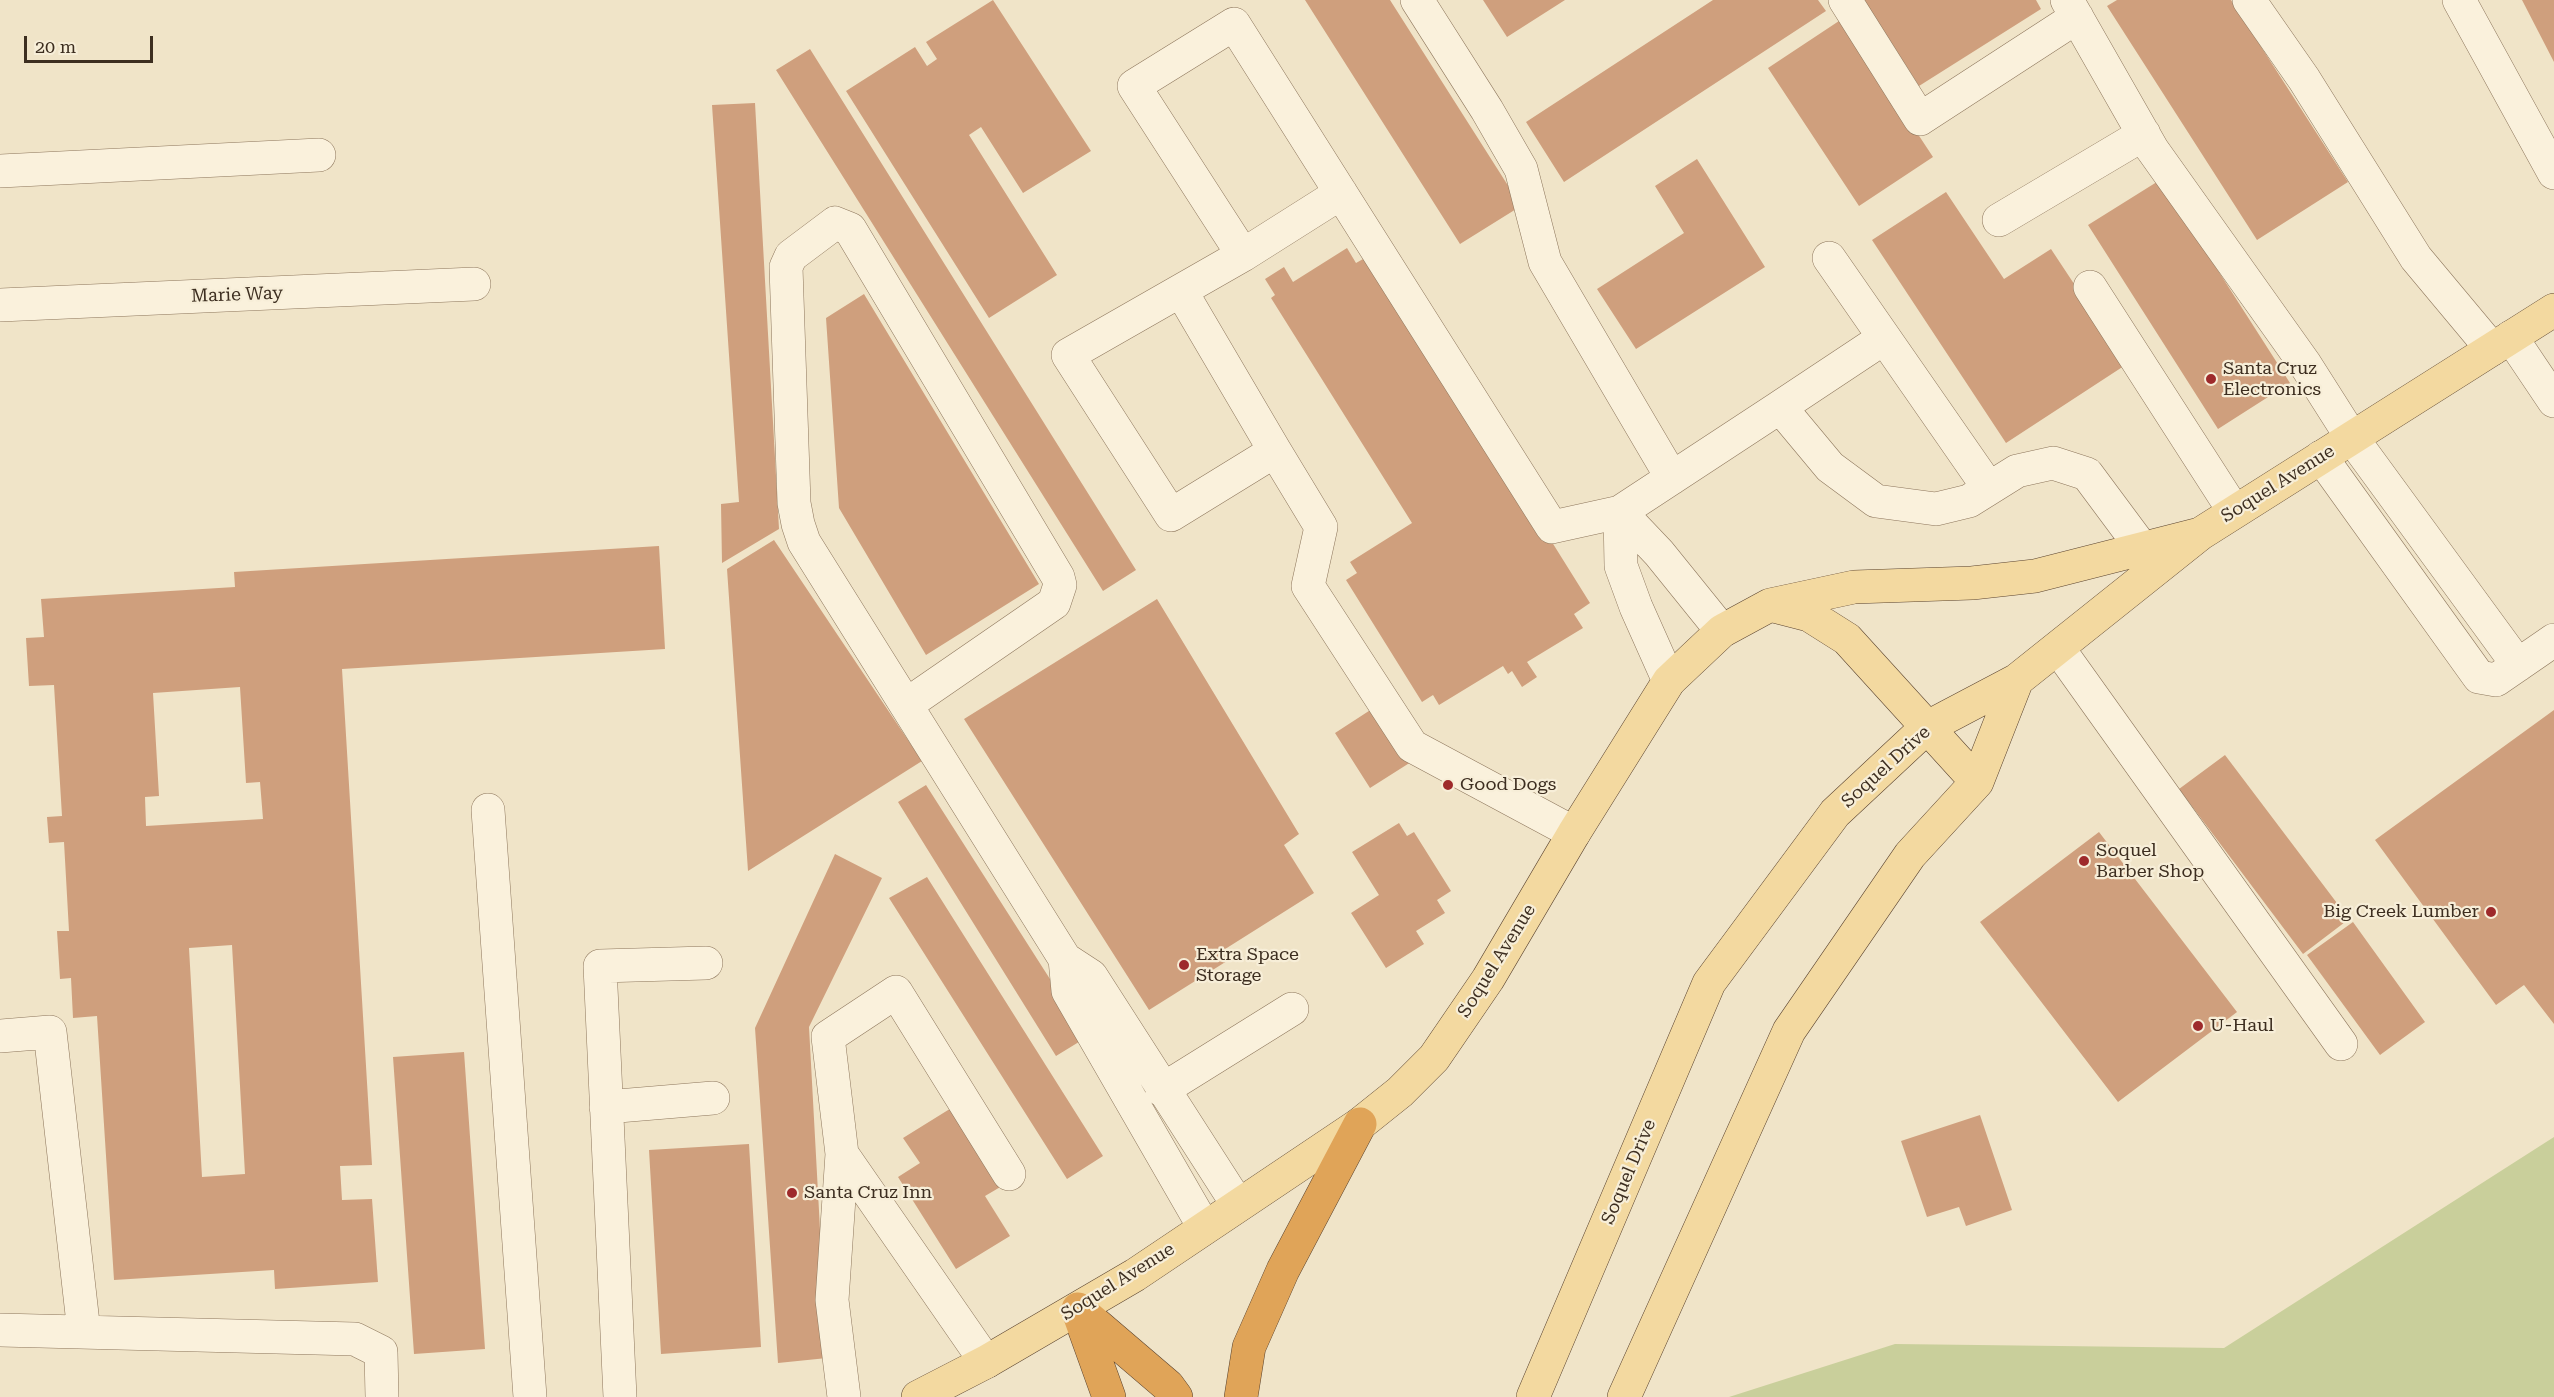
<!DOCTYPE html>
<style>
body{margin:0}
#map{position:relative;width:2554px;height:1397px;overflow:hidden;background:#f0e4c8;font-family:"Roboto Serif",serif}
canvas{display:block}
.scale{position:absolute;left:24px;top:36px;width:129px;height:27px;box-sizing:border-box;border:3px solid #3d2e20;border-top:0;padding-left:8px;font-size:18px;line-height:21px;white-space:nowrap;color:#3d2e20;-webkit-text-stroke:4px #f7eed8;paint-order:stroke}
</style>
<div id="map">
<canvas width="2554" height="1397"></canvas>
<div class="scale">20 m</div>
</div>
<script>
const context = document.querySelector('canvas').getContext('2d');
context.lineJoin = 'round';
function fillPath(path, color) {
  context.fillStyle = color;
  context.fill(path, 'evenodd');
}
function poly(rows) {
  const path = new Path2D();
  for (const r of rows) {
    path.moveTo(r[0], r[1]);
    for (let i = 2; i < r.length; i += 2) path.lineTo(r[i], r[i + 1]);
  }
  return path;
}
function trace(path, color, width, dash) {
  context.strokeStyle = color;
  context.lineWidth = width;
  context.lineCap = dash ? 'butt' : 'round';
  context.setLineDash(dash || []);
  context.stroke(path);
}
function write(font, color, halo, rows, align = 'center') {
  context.font = font + ' "Roboto Serif",serif';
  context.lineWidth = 4.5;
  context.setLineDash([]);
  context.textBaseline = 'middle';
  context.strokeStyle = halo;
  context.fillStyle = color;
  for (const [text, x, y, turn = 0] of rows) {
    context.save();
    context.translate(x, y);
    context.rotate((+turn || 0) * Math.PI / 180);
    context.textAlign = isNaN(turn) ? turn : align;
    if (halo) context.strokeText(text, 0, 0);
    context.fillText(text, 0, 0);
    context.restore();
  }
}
const green = poly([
 [2554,1137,2554,1397,1729,1397,1895,1344,2224,1348]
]);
const building = poly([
 [993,0,1091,151,1023,193,981,127,969,135,1057,275,989,318,846,91,915,47,927,66,937,59,926,42],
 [1305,0,1390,0,1521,206,1460,244],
 [1483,0,1565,0,1507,37],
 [1713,0,1818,0,1826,11,1564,182,1526,122],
 [1864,0,2036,0,2041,9,1919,86],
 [2117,0,2231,0,2348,182,2257,240,2107,6],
 [2522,0,2554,0,2554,62],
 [1842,19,1933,157,1859,206,1768,68],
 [810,49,1136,570,1103,591,776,70],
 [755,103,779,529,722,563,721,504,739,502,712,105],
 [1697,159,1765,267,1636,349,1597,289,1684,233,1655,186],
 [2160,180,2290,383,2218,429,2088,225],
 [1946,192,2004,279,2051,249,2127,364,2006,443,1872,240],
 [1347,248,1356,263,1372,254,1590,603,1574,614,1583,628,1527,662,1537,677,1522,687,1512,671,1508,674,1503,666,1439,705,1433,695,1422,702,1346,580,1357,573,1350,562,1412,523,1271,298,1275,295,1265,279,1284,267,1293,282],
 [864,294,1039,584,926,655,839,508,826,318],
 [774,540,922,761,748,871,727,569],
 [659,546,665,649,342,669,372,1165,340,1166,342,1200,372,1199,378,1282,275,1289,274,1270,114,1280,97,1016,73,1018,71,978,60,979,57,931,69,931,64,842,49,843,47,817,62,816,54,685,29,686,26,638,44,637,41,599,235,587,234,572],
 [240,687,246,783,260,782,263,819,146,826,145,797,159,796,153,693],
 [232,945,245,1174,202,1177,189,948],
 [1157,599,1299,834,1284,845,1314,893,1222,951,1227,961,1149,1010,964,719],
 [1375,707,1411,762,1370,788,1335,733],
 [2554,710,2554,1024,2524,985,2496,1005,2375,840],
 [2225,755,2349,919,2303,954,2179,789],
 [926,785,1087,1037,1056,1056,898,802],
 [1399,823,1407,836,1414,832,1451,891,1437,900,1445,913,1416,931,1424,944,1386,968,1351,913,1379,895,1352,852],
 [2099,832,2237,1012,2118,1102,1980,922],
 [835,854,882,878,809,1027,827,1358,778,1363,755,1028],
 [927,877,1103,1156,1067,1179,889,898],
 [2353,922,2425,1022,2380,1055,2307,955],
 [464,1052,485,1349,414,1354,393,1057],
 [961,1102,1002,1186,985,1196,1010,1236,956,1269,898,1177,920,1163,903,1138],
 [1980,1115,2012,1210,1966,1226,1959,1207,1927,1217,1901,1141],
 [749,1144,761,1347,661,1354,649,1150]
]);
const minor = poly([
 [1417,0,1487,110,1521,169,1545,262,1672,478],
 [1845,0,1920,119,2077,17],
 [2067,0,2152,149,2305,364,2352,438,2518,665],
 [2249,0,2304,79,2416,258,2492,349],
 [2459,0,2554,173],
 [0,171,319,155],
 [1999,220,2144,134],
 [1243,255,1341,193],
 [1829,258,1988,487],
 [2090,287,2234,511],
 [1181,291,1275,451,1171,515,1068,355,1243,255,1134,86,1234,24,1552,527,1620,512,1780,407,1830,467,1876,501,1936,509,1969,501,2017,471,2053,463,2087,474,2142,548],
 [0,305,474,284],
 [2511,337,2554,401],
 [1780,407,1884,338],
 [1275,451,1321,527,1308,586,1412,746,1574,833],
 [2321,457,2479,677,2496,680,2554,640],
 [1620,512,1621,566,1636,607,1669,681],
 [1620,512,1659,553,1722,631],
 [2058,648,2341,1044],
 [906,705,1054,603,1060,585,1058,577,850,229,835,223,791,256,786,267,794,503,798,524,804,542,906,705,1065,959],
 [488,810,530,1397],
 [0,1036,50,1032,84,1332],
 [1162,1090,1292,1009],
 [606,1107,713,1098],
 [842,1154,986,1362],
 [1204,1227,1068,991,1065,959,1091,976,1238,1205],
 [0,1330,355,1339,381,1352,382,1397],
 [620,1397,600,966,706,963],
 [844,1397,832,1300,842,1154,828,1037,896,992,1009,1174]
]);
const major = poly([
 [1774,606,1809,615,1847,639,1977,782],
 [918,1397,986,1362,1135,1275,1360,1124,1400,1092,1434,1058,1488,979,1574,833,1669,681,1722,631,1770,605,1854,587,1972,583,2035,576,2200,534],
 [1533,1397,1709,983,1835,813,1926,728,2017,680,2200,534,2554,310],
 [1624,1397,1789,1031,1910,855,1977,782,2017,680]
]);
const highway = poly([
 [1078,1309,1168,1386,1176,1397],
 [1078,1311,1109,1397],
 [1241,1397,1249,1347,1283,1270,1360,1124]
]);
const markers = [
 [2211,379,6,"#9e2a2b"],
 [1448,785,6,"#9e2a2b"],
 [2084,861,6,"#9e2a2b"],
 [2491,912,6,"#9e2a2b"],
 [1184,965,6,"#9e2a2b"],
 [2198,1026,6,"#9e2a2b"],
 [792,1193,6,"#9e2a2b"]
];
const streetNames = [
 ["Marie Way",237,295,-2],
 ["Soquel Avenue",2278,484,-32],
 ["Soquel Drive",1886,767,-42],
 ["Soquel Avenue",1497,961,-58],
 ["Soquel Drive",1629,1172,-67],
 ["Soquel Avenue",1118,1282,-32]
];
const poiNames = [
 ["Santa Cruz",2223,369],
 ["Electronics",2223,390],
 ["Good Dogs",1460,785],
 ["Soquel",2096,851],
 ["Barber Shop",2096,872],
 ["Big Creek Lumber",2479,912,"right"],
 ["Extra Space",1196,955],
 ["Storage",1196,976],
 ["U-Haul",2210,1026],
 ["Santa Cruz Inn",804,1193]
];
fillPath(green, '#c9cf9b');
fillPath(building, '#cf9f7d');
trace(minor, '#8d765c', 34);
trace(major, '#5b4430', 34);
trace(highway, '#5b4430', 34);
trace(minor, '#faf1dc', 33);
trace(major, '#f3d9a0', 33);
trace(highway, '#e0a458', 33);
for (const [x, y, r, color] of markers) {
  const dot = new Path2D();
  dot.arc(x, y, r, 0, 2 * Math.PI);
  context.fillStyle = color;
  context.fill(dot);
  trace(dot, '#f7eed8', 2);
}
write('18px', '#3d2e20', '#f7eed8', streetNames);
write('18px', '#3d2e20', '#f7eed8', poiNames, 'left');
</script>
